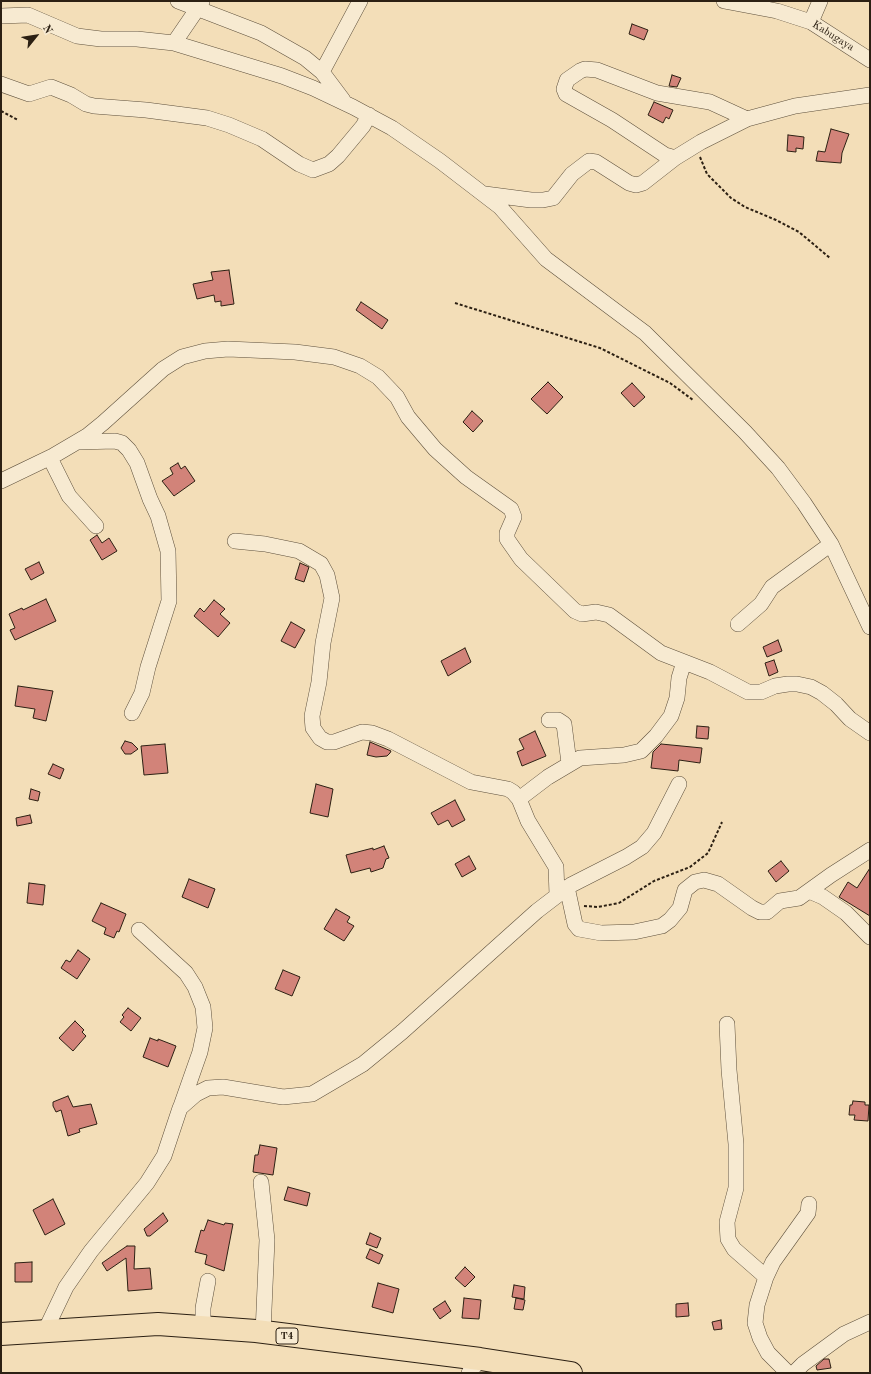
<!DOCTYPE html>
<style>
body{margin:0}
#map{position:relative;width:871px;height:1374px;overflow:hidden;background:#f3deb8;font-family:"Old Standard TT",serif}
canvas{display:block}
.frame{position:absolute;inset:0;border:2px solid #2c2013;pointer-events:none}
.north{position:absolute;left:16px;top:16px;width:40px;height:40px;-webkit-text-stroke:3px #f7ead1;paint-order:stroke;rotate:60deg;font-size:11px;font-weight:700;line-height:16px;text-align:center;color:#2c2013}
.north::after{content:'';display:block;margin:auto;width:14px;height:18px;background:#2c2013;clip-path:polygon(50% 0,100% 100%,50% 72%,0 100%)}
</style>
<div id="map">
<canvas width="871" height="1374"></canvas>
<div class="frame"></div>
<div class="north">N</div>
</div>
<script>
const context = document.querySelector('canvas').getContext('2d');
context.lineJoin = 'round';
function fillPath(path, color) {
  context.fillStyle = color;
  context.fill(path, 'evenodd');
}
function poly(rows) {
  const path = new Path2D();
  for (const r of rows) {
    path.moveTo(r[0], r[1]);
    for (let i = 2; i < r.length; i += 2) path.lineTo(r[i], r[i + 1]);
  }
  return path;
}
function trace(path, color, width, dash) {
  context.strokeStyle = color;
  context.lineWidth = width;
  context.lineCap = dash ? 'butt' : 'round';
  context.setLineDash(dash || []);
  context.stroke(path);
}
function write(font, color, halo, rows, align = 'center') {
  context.font = font + ' "Old Standard TT",serif';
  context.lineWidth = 3;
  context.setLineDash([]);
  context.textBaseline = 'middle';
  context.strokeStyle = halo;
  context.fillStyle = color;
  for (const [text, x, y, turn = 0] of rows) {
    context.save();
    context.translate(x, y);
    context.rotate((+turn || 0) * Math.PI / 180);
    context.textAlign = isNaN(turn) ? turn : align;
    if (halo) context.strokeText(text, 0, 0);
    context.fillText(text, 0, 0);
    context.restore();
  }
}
const building = poly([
 [632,24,648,30,644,40,629,34,632,24],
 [672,75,681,78,677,87,669,86,672,75],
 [654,102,673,110,669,119,666,117,663,123,648,115,654,102],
 [831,129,849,134,842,153,841,163,816,161,818,151,825,152,831,129],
 [788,135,804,137,803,149,796,148,796,152,787,151,788,135],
 [229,270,234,304,221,306,221,301,215,302,214,295,197,299,193,284,213,280,211,272,229,270],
 [361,302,388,320,382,329,356,310,361,302],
 [548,382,563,397,547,414,531,399,548,382],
 [632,383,645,397,634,407,621,393,632,383],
 [472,411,483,421,473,432,463,422,472,411],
 [178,463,181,469,185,466,195,481,174,496,162,481,173,474,170,468,178,463],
 [97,535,102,543,109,538,117,551,102,560,90,540,97,535],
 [39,562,44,573,31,580,25,569,39,562],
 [300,563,309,567,304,582,295,579,300,563],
 [46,599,56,621,15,640,10,630,15,628,9,614,22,608,23,610,46,599],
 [214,600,225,609,220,614,230,623,218,637,194,616,200,608,204,612,214,600],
 [291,622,305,630,295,648,281,641,291,622],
 [778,640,782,651,767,657,763,647,778,640],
 [465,648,471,662,448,676,441,661,465,648],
 [774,660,778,672,769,676,765,663,774,660],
 [18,686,53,691,46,721,33,718,35,709,15,706,18,686],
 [697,726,709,727,708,739,696,738,697,726],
 [535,731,546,756,522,766,517,752,524,749,519,739,535,731],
 [125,741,132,743,138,749,131,754,125,754,121,748,125,741],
 [370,742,391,751,390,753,387,756,376,757,367,755,370,742],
 [165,744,168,773,144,775,141,746,165,744],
 [661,744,702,748,700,763,679,760,678,771,651,768,653,752,661,744],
 [53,764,64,769,60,779,48,774,53,764],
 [316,784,333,789,328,817,310,813,316,784],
 [31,789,40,792,38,801,29,799,31,789],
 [455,800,465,820,452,827,448,820,438,825,431,813,455,800],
 [30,815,32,823,17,826,16,818,30,815],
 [384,846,389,858,386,859,383,868,371,872,370,868,351,873,346,855,373,848,373,850,384,846],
 [469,856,476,869,462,877,455,864,469,856],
 [781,861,789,871,776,882,768,871,781,861],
 [870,868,870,916,839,897,848,882,857,888,870,868],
 [189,879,215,889,208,908,182,897,189,879],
 [29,883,45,885,43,905,27,903,29,883],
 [101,903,126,914,119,932,117,931,114,938,104,934,106,928,92,921,101,903],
 [336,909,350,917,347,922,354,926,344,941,324,929,336,909],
 [78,950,90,959,77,979,61,968,66,960,70,962,78,950],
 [283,970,300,977,292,996,275,989,283,970],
 [128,1008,141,1018,131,1031,120,1022,124,1017,122,1015,128,1008],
 [75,1021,84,1030,82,1032,86,1036,73,1051,59,1038,75,1021],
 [150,1038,158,1041,158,1039,176,1046,168,1067,143,1057,150,1038],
 [68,1096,73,1107,91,1104,97,1124,79,1129,80,1132,68,1136,61,1110,56,1112,53,1106,53,1102,68,1096],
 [853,1101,865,1102,865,1105,869,1105,868,1121,854,1120,855,1115,849,1115,850,1105,852,1105,853,1101],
 [260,1145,277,1148,273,1175,253,1172,255,1155,258,1155,260,1145],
 [288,1187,310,1193,307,1206,284,1200,288,1187],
 [53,1199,65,1224,45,1235,33,1210,53,1199],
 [163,1213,168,1221,150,1236,147,1236,144,1229,163,1213],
 [208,1220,224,1225,225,1223,233,1224,224,1271,205,1264,207,1255,195,1252,201,1230,204,1231,208,1220],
 [370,1233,381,1238,377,1248,366,1244,370,1233],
 [127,1246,135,1246,134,1269,150,1268,152,1289,128,1291,126,1258,107,1271,102,1263,127,1246],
 [370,1249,383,1255,379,1264,366,1258,370,1249],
 [32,1262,32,1282,15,1282,15,1263,32,1262],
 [465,1267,475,1277,465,1287,455,1278,465,1267],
 [378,1283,399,1289,393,1313,372,1307,378,1283],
 [514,1285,525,1287,524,1299,512,1297,514,1285],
 [464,1298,481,1300,479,1319,462,1318,464,1298],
 [516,1298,525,1300,523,1310,514,1309,516,1298],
 [445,1301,451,1311,440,1319,433,1309,445,1301],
 [688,1303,689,1316,676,1317,676,1304,688,1303],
 [721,1320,722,1329,714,1330,712,1322,721,1320],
 [824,1359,829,1359,831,1368,817,1370,816,1366,824,1359]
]);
const path = poly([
 [1,111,18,120],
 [700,157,707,174,731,198,745,207,776,220,799,232,830,258],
 [455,303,600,348,670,383,693,400],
 [584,906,598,907,619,903,654,881,690,867,708,853,722,822]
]);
const minor = poly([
 [178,1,261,33,305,58,322,72,343,100],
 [724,1,777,11,811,22,870,60],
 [1,16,28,15,77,36,101,39,137,39,174,43,282,76,313,88,353,107,392,128,440,161,500,207,546,259,645,333,745,432,778,468,804,503,831,544,870,627],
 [811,22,820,1],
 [174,43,202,2],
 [322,72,360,1],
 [1,84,29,94,51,87,71,95,86,104,94,106,146,110,207,118,229,125,262,139,299,164,313,170,329,164,338,156,363,126,369,115],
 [675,158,665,155,612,120,566,94,564,89,567,80,580,71,585,69,597,70,657,93,710,102,747,119],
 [485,194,531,200,543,200,553,198,572,174,589,161,596,162,629,183,636,185,643,183,675,158,701,142,747,119,795,106,870,95],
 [78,442,115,441,122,443,129,450,137,463,150,499,158,516,168,551,169,601,148,667,142,693,132,713],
 [50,458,69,496,96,526],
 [1,481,53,456,87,436,103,423,163,369,182,357,205,351,228,349,295,352,334,357,360,366,378,377,397,397,408,417,435,449,466,477,511,509,514,517,507,533,507,539,521,559,575,611,582,614,596,612,609,615,661,653,710,672,748,692,761,692,775,686,788,684,797,684,811,687,822,693,836,704,850,719,870,733],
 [235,541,265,544,299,551,321,564,327,575,332,598,323,643,319,682,312,716,313,728,320,738,327,742,334,742,362,732,372,733,388,739,471,782,508,789,513,792,519,799,528,821,556,867,557,895],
 [738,624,761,604,772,587,831,544],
 [549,720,558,720,564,724,569,763],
 [519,799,548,777,580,758,624,755,641,751,656,736,671,716,677,698,679,678,684,662],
 [567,887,575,924,579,929,601,933,634,932,662,926,670,920,680,908,685,890,695,882,704,880,718,884,752,908,760,912,767,912,780,901,799,898,831,875,870,850],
 [809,891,823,897,846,913,870,937],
 [139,930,186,973,195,987,203,1007,205,1028,200,1052,181,1106],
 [727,1024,729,1070,736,1144,736,1188,727,1222,728,1239,734,1249,766,1277],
 [261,1182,267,1240,263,1333],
 [203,1328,203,1308,208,1281],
 [45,1331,66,1287,91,1251,147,1183,164,1156,180,1108,196,1094,208,1088,223,1087,283,1097,312,1094,363,1064,402,1032,537,911,571,885,626,857,642,847,654,833,679,784],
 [469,1373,480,1359],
 [788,1373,768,1353,760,1338,755,1323,757,1305,766,1277,773,1262,808,1213,809,1204],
 [794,1373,803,1364,844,1334,870,1322]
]);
const highway = poly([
 [1,1334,158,1324,256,1331,480,1359,571,1373]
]);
const shields = [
 [287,1336,22]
];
const shieldNames = [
 ["T4",287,1336]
];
const streetNames = [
 ["Kabugaya",833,36,32]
];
fillPath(building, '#d28379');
trace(building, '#2c2013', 1);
trace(minor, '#5e503c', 16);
trace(highway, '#2c2013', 24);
trace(path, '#2c2013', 2, [3, 2]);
trace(minor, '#f7ead1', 15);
trace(highway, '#f3deb8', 22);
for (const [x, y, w] of shields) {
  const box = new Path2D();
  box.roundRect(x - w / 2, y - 8, w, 16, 3);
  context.fillStyle = '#f7ead1';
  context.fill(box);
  trace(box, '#2c2013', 1);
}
write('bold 10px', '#2c2013', null, shieldNames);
write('11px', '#2c2013', '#f7ead1', streetNames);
</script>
